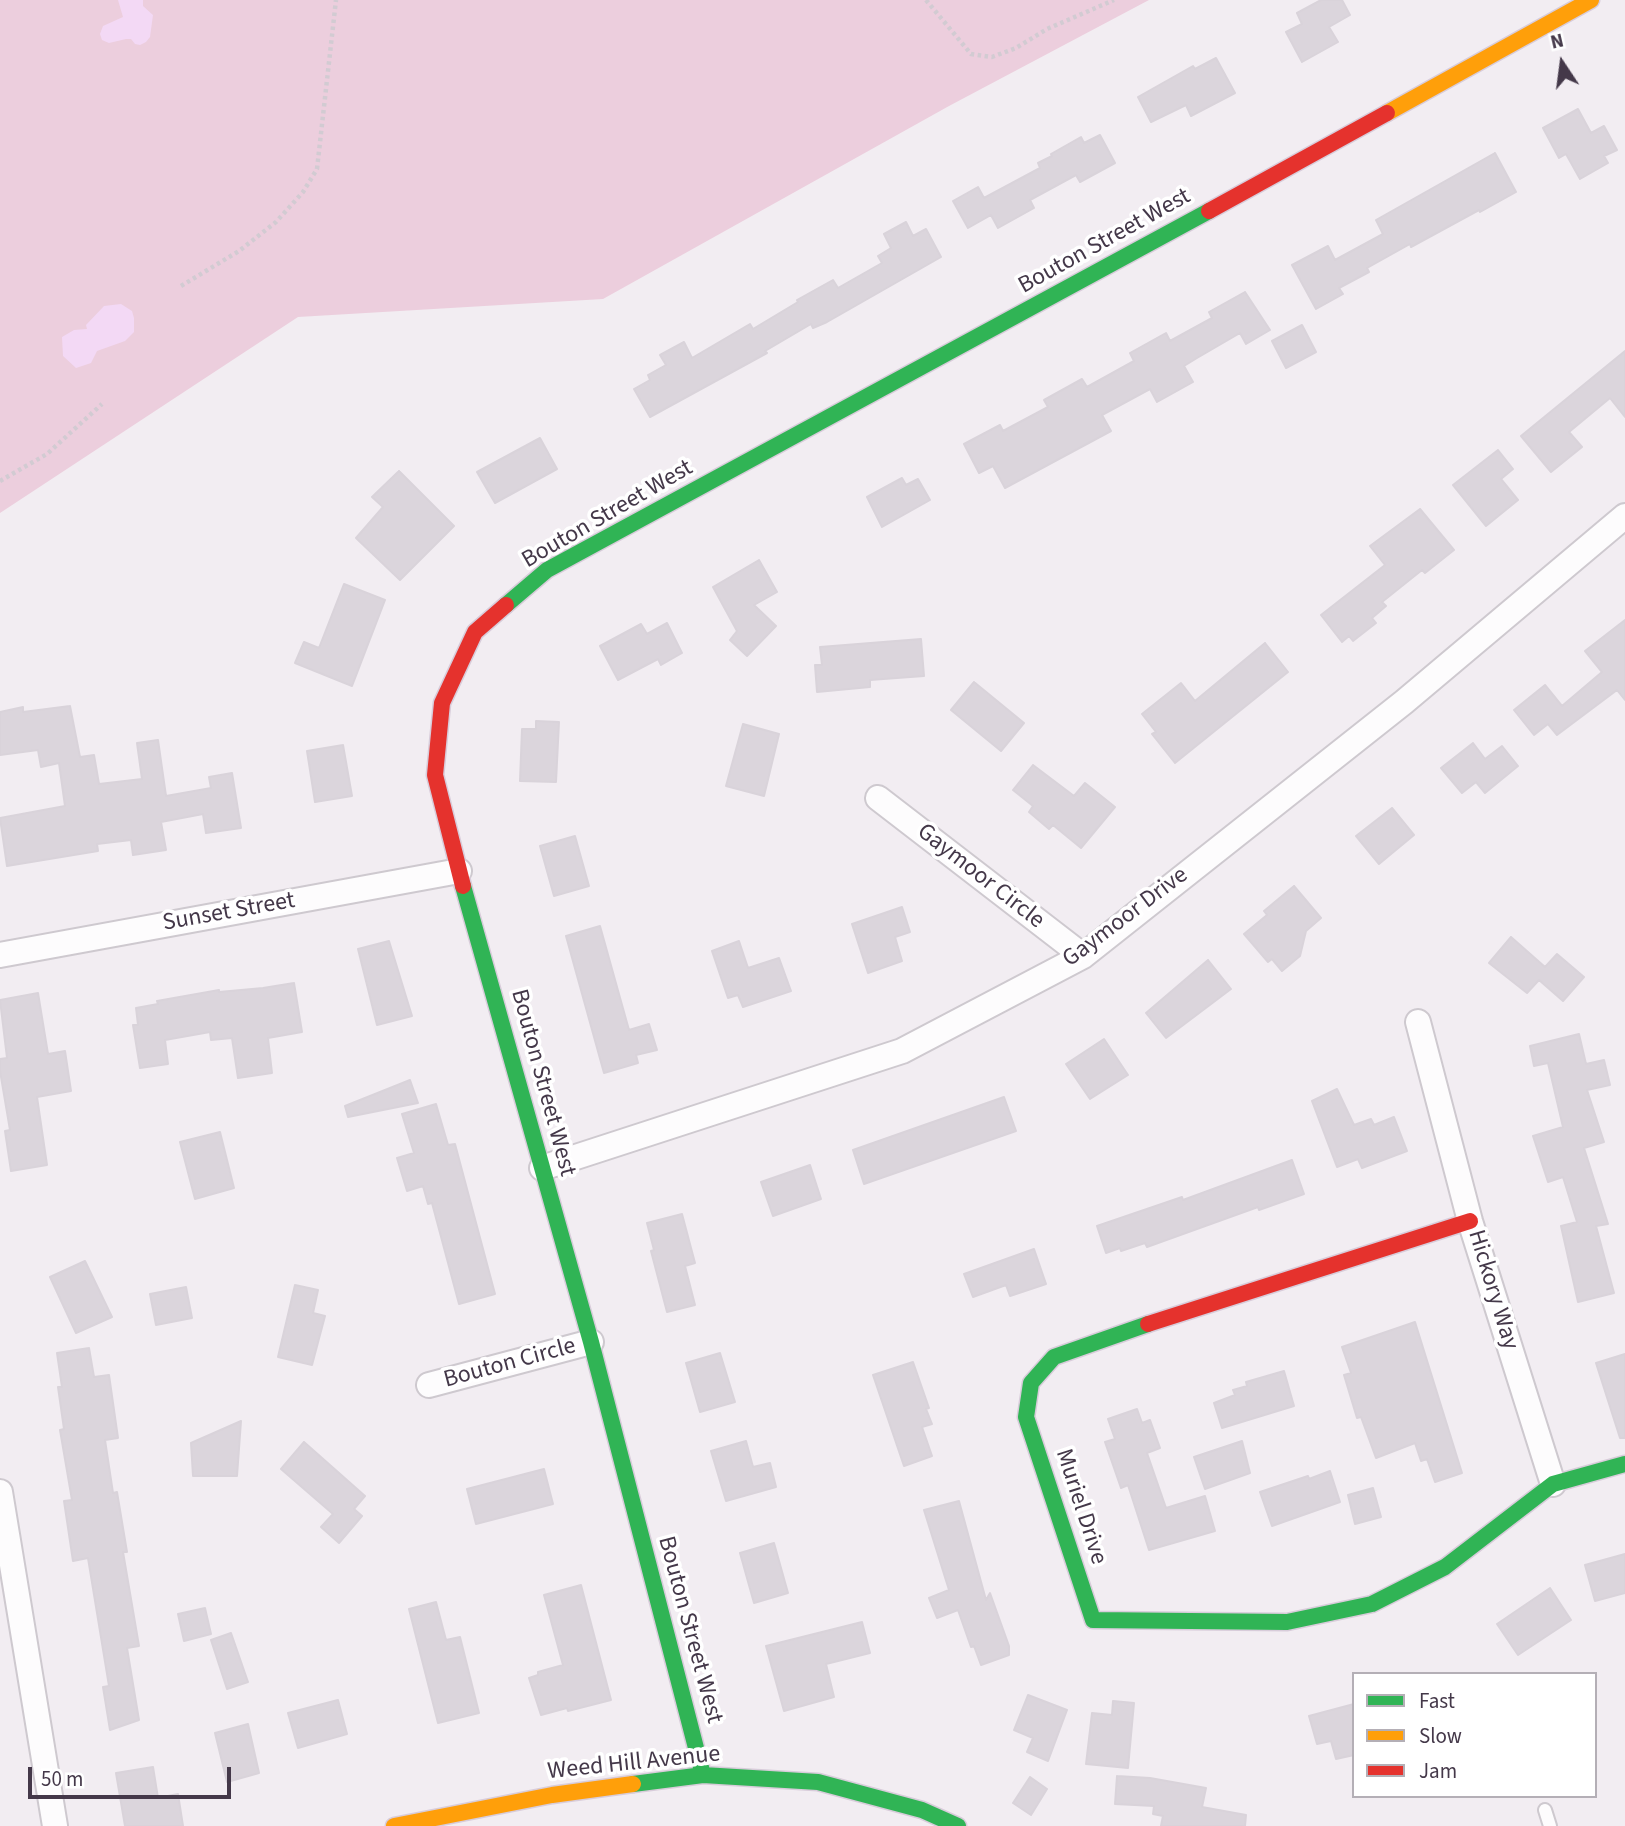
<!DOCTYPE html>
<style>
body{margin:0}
#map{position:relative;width:1625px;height:1826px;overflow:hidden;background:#f2edf2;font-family:"Source Sans 3",sans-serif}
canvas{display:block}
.legend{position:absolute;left:1352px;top:1672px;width:245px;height:126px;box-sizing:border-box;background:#fff;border:2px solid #b4afb6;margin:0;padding:9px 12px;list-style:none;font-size:21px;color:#443849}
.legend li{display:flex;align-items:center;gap:14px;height:35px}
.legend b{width:35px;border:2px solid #b4afb6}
.north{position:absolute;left:1527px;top:28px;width:70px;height:70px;-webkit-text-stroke:5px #fff;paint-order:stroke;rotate:347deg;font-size:19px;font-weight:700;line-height:28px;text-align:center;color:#443849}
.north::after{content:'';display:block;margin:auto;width:24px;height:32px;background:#443849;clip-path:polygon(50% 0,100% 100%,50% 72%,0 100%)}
.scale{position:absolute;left:28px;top:1767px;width:203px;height:32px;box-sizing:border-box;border:4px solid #443849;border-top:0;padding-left:9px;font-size:21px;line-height:24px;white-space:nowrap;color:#443849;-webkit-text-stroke:5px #fff;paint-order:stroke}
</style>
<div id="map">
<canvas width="1625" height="1826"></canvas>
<ul class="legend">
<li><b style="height:9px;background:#30b455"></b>Fast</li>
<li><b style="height:9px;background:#ff9f0a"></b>Slow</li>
<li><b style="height:9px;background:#e5322d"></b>Jam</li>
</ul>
<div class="north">N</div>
<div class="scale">50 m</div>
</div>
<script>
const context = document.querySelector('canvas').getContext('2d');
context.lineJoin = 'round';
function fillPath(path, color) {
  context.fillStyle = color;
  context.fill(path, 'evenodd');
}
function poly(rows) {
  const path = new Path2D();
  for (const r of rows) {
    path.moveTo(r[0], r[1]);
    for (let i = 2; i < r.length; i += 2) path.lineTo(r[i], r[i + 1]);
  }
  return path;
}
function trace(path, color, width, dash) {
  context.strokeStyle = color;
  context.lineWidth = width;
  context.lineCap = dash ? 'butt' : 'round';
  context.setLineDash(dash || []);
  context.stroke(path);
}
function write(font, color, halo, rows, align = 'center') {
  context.font = font + ' "Source Sans 3",sans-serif';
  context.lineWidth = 7;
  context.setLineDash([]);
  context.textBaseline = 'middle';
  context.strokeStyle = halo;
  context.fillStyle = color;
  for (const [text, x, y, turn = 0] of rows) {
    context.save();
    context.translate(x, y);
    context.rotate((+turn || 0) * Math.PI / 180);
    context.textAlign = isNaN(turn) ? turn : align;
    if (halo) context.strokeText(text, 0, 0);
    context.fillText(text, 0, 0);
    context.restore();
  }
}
const green = poly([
 [0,0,1149,0,949,106,603,299,298,317,0,513]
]);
const sand = poly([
 [118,0,143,0,143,6,153,15,150,37,146,42,140,45,135,44,131,39,126,39,109,43,102,40,100,34,103,26,123,17],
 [121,304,132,311,134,318,134,332,125,341,97,351,91,363,76,368,63,356,62,337,74,330,87,329,86,325,104,306]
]);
const building = poly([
 [1321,0,1342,0,1350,15,1329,27,1338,42,1302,62,1286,32,1302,24,1297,13,1321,0],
 [1216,58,1235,93,1191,116,1186,105,1151,122,1138,97,1193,66,1195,69,1216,58],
 [1578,109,1591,133,1604,126,1617,150,1604,156,1608,163,1580,179,1566,154,1559,158,1543,128,1578,109],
 [1100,135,1115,163,1080,182,1076,175,1030,200,1034,208,998,228,991,215,968,228,953,201,978,187,984,198,1040,168,1038,163,1052,156,1051,154,1081,137,1084,143,1100,135],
 [1495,153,1516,192,1480,212,1479,210,1411,247,1410,244,1367,268,1369,272,1339,288,1343,294,1316,309,1292,265,1328,246,1335,260,1383,234,1376,220,1495,153],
 [906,222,913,236,926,229,941,257,827,322,813,328,811,324,765,351,767,353,650,417,634,389,650,380,648,375,666,365,660,355,684,342,692,358,750,324,753,329,798,302,797,300,833,280,838,288,882,263,878,256,891,248,884,234,906,222],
 [1245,292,1270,330,1246,344,1240,333,1197,358,1184,366,1193,382,1157,402,1150,389,1102,415,1111,431,1005,488,993,466,979,473,964,444,1000,425,1003,431,1048,407,1044,400,1082,379,1087,387,1134,361,1130,353,1166,333,1170,341,1212,318,1209,312,1245,292],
 [1302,325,1316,352,1286,368,1272,341,1302,325],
 [1625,351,1625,417,1610,398,1569,432,1582,447,1551,472,1521,436,1625,351],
 [540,438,557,469,495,503,477,472,540,438],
 [1498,450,1513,469,1501,479,1518,500,1486,526,1453,485,1498,450],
 [399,471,454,526,400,580,356,538,383,507,372,497,399,471],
 [902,478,906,485,918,479,930,500,882,527,867,497,902,478],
 [1420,509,1454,550,1425,573,1422,570,1382,602,1386,606,1372,618,1376,623,1353,641,1349,636,1342,642,1321,615,1385,565,1370,546,1420,509],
 [759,560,777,592,754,605,776,626,747,656,730,640,737,631,713,587,759,560],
 [344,584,385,600,352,686,295,663,304,642,319,648,344,584],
 [1625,620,1625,700,1617,690,1557,735,1548,724,1534,735,1514,710,1545,685,1562,706,1602,672,1585,651,1625,620],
 [667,623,682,653,661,665,658,659,618,680,600,646,641,624,647,634,667,623],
 [921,639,924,676,870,680,870,687,817,692,815,665,822,665,820,647,921,639],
 [1265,643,1288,672,1175,763,1152,734,1156,732,1142,714,1181,683,1195,701,1265,643],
 [974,682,1024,723,1001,751,951,710,974,682],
 [70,706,80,757,94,755,99,784,142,779,137,743,158,740,166,796,211,788,209,777,232,773,241,828,206,833,203,814,161,822,166,850,133,855,131,840,97,844,98,851,7,866,0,818,65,806,59,763,41,767,38,750,0,755,0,712,23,707,23,712,70,706],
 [536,721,559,722,556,782,520,781,522,729,536,729,536,721],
 [743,724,779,734,764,796,726,786,743,724],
 [1473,743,1485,759,1502,746,1518,766,1485,793,1476,782,1462,793,1441,768,1473,743],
 [343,745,352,796,315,802,307,751,343,745],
 [1033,765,1074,796,1085,783,1115,807,1081,848,1053,825,1049,829,1029,812,1033,806,1013,790,1033,765],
 [1392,808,1414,835,1379,864,1356,836,1392,808],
 [575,836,589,886,554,896,540,846,575,836],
 [1294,886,1321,918,1306,931,1300,956,1282,971,1272,959,1268,962,1244,934,1267,915,1264,911,1294,886],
 [902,907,910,932,895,937,902,961,868,973,852,924,902,907],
 [600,926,629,1030,649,1024,657,1050,636,1055,638,1063,604,1073,566,936,600,926],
 [1511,937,1545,967,1557,954,1584,977,1563,1001,1539,980,1527,993,1489,963,1511,937],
 [389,941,412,1016,377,1025,358,949,389,941],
 [739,941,748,968,779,958,791,991,743,1007,738,995,728,998,712,951,739,941],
 [1208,960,1231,989,1166,1038,1146,1013,1208,960],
 [294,983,302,1032,268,1038,272,1073,238,1078,232,1038,211,1040,210,1032,165,1040,168,1064,140,1068,133,1025,138,1025,136,1008,158,1004,157,1001,219,990,219,992,263,988,294,983],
 [38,993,48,1054,65,1051,71,1091,37,1097,47,1165,11,1171,5,1131,10,1130,0,1071,0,1059,7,1058,0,1000,38,993],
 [1579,1034,1586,1064,1604,1060,1610,1085,1587,1090,1604,1142,1584,1148,1608,1224,1596,1226,1614,1293,1578,1302,1561,1226,1577,1222,1563,1177,1548,1182,1533,1136,1563,1127,1548,1063,1534,1066,1530,1046,1579,1034],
 [1104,1039,1128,1075,1090,1099,1066,1064,1104,1039],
 [410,1080,418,1103,348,1117,345,1106,410,1080],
 [1337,1089,1354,1125,1371,1119,1374,1125,1394,1117,1407,1151,1362,1168,1358,1159,1337,1167,1312,1101,1337,1089],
 [1004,1097,1016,1131,864,1184,853,1150,1004,1097],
 [436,1104,448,1145,455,1144,495,1294,459,1304,432,1203,428,1204,423,1186,407,1191,397,1158,414,1153,402,1114,436,1104],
 [220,1132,234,1188,195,1199,180,1142,220,1132],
 [1292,1160,1304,1194,1259,1210,1258,1207,1147,1247,1145,1243,1121,1251,1120,1248,1106,1253,1097,1226,1182,1197,1183,1200,1292,1160],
 [810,1165,821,1199,773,1216,761,1182,810,1165],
 [682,1214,695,1263,685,1266,695,1305,667,1312,651,1251,654,1250,647,1223,682,1214],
 [1034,1249,1046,1284,1010,1296,1006,1285,973,1297,964,1274,1034,1249],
 [85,1261,112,1317,76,1333,50,1277,85,1261],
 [295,1285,318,1290,313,1313,325,1316,312,1365,278,1357,295,1285],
 [186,1287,192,1318,156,1325,150,1294,186,1287],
 [1415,1322,1462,1473,1435,1482,1427,1459,1421,1461,1415,1443,1376,1458,1361,1417,1357,1418,1344,1375,1351,1373,1342,1347,1415,1322],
 [89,1348,94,1377,109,1375,118,1438,105,1440,113,1493,117,1492,127,1552,123,1552,139,1646,127,1648,139,1720,110,1730,103,1687,109,1686,88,1558,73,1561,64,1501,72,1500,60,1430,64,1429,58,1387,62,1387,57,1353,89,1348],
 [720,1353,735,1402,700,1412,686,1363,720,1353],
 [1625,1354,1625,1438,1620,1438,1596,1363,1625,1354],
 [913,1362,929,1408,926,1409,932,1424,922,1427,932,1456,904,1466,873,1375,913,1362],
 [1284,1371,1294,1406,1222,1428,1214,1403,1235,1395,1233,1390,1247,1386,1246,1382,1284,1371],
 [1137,1409,1142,1423,1150,1420,1160,1448,1147,1453,1166,1508,1205,1496,1215,1531,1149,1550,1128,1485,1121,1488,1105,1442,1115,1439,1108,1419,1137,1409],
 [241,1421,237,1476,193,1476,191,1443,241,1421],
 [746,1441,753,1467,770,1463,776,1487,726,1501,711,1451,746,1441],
 [1242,1441,1250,1473,1205,1489,1194,1457,1242,1441],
 [304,1442,365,1496,354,1509,362,1516,339,1543,321,1527,333,1514,281,1469,304,1442],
 [544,1469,553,1504,476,1524,467,1489,544,1469],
 [1330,1471,1340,1502,1272,1526,1260,1492,1308,1476,1309,1479,1330,1471],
 [1373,1488,1381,1517,1355,1524,1348,1495,1373,1488],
 [959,1501,986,1600,990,1593,1009,1646,1009,1655,981,1665,974,1646,971,1647,958,1610,937,1618,929,1598,949,1590,924,1510,959,1501],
 [774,1543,788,1593,754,1603,740,1553,774,1543],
 [1625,1554,1625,1593,1595,1601,1585,1565,1625,1554],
 [581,1585,611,1700,568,1711,567,1708,541,1715,529,1678,538,1675,538,1672,563,1665,544,1595,581,1585],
 [1550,1588,1571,1620,1518,1655,1497,1624,1550,1588],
 [436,1602,446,1640,460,1637,479,1713,438,1723,409,1609,436,1602],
 [205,1608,211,1634,184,1641,178,1614,205,1608],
 [862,1622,870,1653,826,1664,834,1697,784,1711,766,1646,862,1622],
 [231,1633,248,1682,227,1689,211,1640,231,1633],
 [1028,1695,1067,1710,1048,1761,1027,1752,1033,1738,1014,1730,1028,1695],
 [338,1700,347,1734,298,1748,288,1713,338,1700],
 [1113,1701,1134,1703,1128,1768,1086,1764,1092,1713,1112,1715,1113,1701],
 [1354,1704,1354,1755,1336,1759,1331,1741,1317,1744,1309,1716,1354,1704],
 [248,1724,259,1773,227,1782,215,1733,248,1724],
 [153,1767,158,1798,178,1794,183,1826,125,1826,116,1773,153,1767],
 [1117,1776,1150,1778,1206,1788,1202,1807,1246,1815,1245,1826,1161,1826,1163,1816,1153,1814,1154,1806,1115,1804,1117,1776],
 [1030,1777,1047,1789,1031,1815,1013,1803,1030,1777]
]);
const path = poly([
 [926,0,971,54,992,57,1016,48,1047,29,1114,0],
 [181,286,239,251,276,222,303,192,317,169,336,0],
 [0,481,47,454,102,404]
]);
const lane = poly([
 [1545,1810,1550,1826]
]);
const street = poly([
 [878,798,1083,956],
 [0,955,459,871],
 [1418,1022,1470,1221,1553,1484],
 [542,1168,902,1051,1083,956,1404,702,1625,516],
 [429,1385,591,1342],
 [0,1492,55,1826]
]);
const fast = poly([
 [506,605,547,570,1209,211],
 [463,886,591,1342,703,1775],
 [1148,1324,1054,1357,1031,1383,1026,1417,1093,1620,1287,1622,1372,1604,1445,1567,1553,1484,1625,1464],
 [633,1784,703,1775,818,1782,922,1810,958,1826]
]);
const slow = poly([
 [1387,113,1591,0],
 [394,1826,552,1795,633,1784]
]);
const jam = poly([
 [1209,211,1387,113],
 [463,886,435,775,442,703,475,632,506,605],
 [1148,1324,1470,1221]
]);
const streetNames = [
 ["Bouton Street West",1105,242,-29],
 ["Bouton Street West",608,515,-30],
 ["Gaymoor Circle",980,877,38],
 ["Sunset Street",229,913,-10],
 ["Gaymoor Drive",1126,918,-37],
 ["Bouton Street West",542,1083,75],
 ["Hickory Way",1492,1290,73],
 ["Bouton Circle",510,1364,-15],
 ["Muriel Drive",1080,1507,72],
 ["Bouton Street West",689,1630,75],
 ["Weed Hill Avenue",634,1764,-6]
];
fillPath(green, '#eccedd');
fillPath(sand, '#f3d9f5');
fillPath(building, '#dbd5dc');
trace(building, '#d9d3da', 2);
trace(lane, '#cec9cf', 16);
trace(street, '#cec9cf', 28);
trace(fast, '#d8ccda', 19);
trace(slow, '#d8ccda', 19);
trace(jam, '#d8ccda', 19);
trace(path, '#d2cbd2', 4.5, [3.5, 3.5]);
trace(lane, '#fdfcfd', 12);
trace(street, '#fdfcfd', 24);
trace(fast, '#30b455', 16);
trace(slow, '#ff9f0a', 16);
trace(jam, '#e5322d', 16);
write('24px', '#443849', '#fff', streetNames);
</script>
